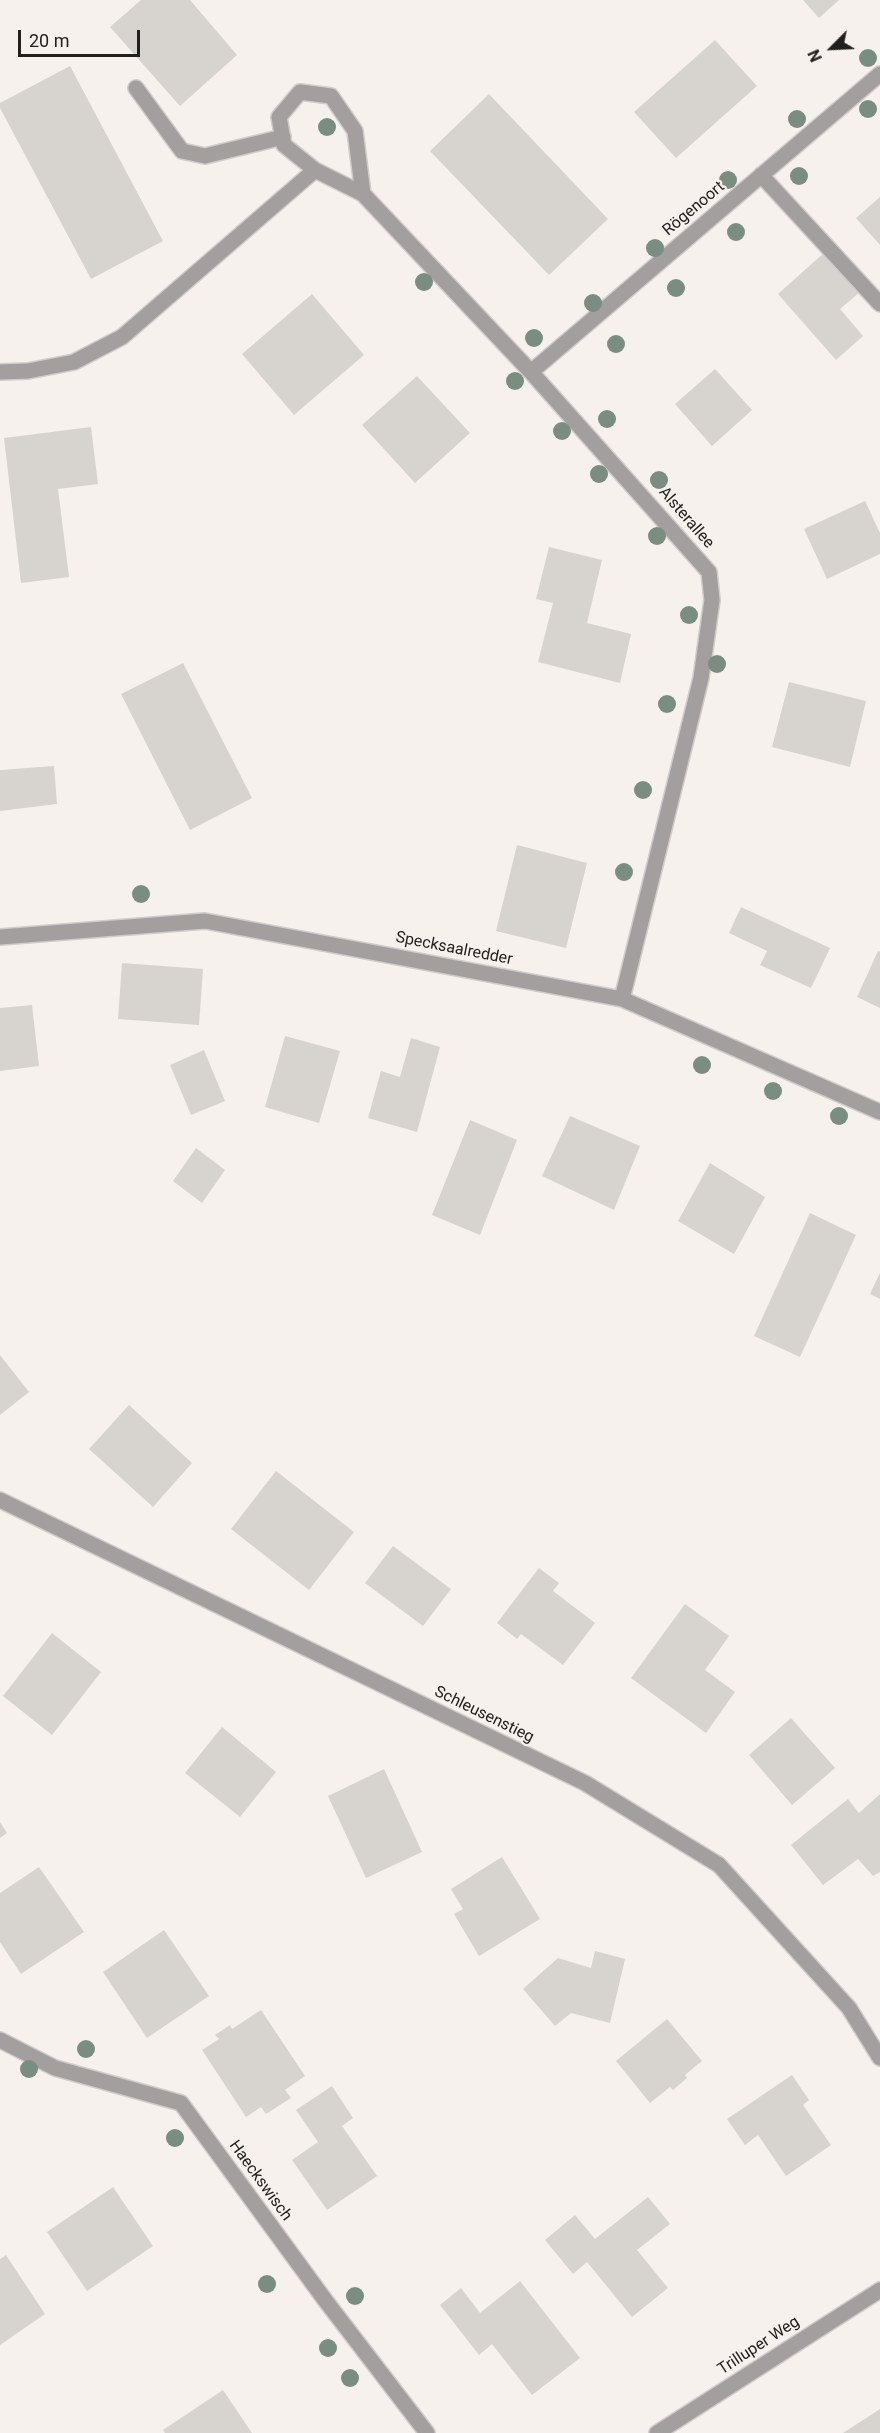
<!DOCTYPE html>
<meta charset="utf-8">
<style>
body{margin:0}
#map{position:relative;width:880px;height:2433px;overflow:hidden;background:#f7f1ee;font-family:Roboto,sans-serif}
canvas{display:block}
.north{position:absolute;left:802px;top:18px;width:60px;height:60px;-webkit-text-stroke:4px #f7f1ee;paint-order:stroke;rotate:246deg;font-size:16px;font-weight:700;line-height:24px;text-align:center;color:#22201f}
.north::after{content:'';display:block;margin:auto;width:21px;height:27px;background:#22201f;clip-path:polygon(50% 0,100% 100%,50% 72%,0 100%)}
.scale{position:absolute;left:18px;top:30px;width:122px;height:27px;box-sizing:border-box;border:3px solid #22201f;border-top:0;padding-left:8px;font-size:18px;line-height:21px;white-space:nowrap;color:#22201f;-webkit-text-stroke:4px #f7f1ee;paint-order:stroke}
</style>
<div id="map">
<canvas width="880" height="2433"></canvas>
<div class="north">N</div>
<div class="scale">20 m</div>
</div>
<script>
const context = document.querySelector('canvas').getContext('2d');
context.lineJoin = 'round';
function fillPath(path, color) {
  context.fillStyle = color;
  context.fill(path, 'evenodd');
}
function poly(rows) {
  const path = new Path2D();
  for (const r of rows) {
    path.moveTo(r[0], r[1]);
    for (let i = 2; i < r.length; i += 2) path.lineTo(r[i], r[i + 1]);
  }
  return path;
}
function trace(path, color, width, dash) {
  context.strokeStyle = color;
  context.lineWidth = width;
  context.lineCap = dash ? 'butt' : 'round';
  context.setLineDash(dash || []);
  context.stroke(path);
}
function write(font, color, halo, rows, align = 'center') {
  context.font = font + ' Roboto,sans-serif';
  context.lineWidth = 4.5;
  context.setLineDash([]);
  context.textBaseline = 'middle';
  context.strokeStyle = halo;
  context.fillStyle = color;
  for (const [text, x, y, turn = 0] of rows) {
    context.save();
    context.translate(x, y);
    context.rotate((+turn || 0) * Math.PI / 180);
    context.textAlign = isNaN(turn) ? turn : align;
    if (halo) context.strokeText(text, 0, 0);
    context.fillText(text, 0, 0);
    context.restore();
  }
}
const building = poly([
 [141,0,190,0,237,55,180,106,110,27],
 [803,0,839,0,819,18],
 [715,40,757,86,676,158,634,112],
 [70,66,163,241,91,279,0,108,0,103],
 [489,94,608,219,549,275,430,151],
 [880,197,880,245,856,218],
 [826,251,861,291,840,309,863,336,836,360,778,294],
 [312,294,364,355,294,415,242,354],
 [715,369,752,410,712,446,675,404],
 [417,376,470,433,415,483,362,425],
 [91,427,98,484,58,489,69,577,21,583,4,438],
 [865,501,880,533,880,554,827,579,804,529],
 [549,547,602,560,587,623,631,634,620,683,538,662,553,603,536,599],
 [183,663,252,798,190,830,121,694],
 [789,682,866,701,850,767,772,747],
 [54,766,57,804,0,811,0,770],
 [517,845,587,863,566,948,496,931],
 [741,907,830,948,811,988,760,965,767,951,729,933],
 [878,951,880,952,880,1008,857,997],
 [122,963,203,969,199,1025,118,1019],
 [32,1005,39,1066,0,1071,0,1008],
 [285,1036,340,1051,319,1123,265,1107],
 [411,1038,440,1047,417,1132,368,1118,381,1071,400,1077],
 [204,1050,225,1101,191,1115,170,1065],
 [570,1116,640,1146,614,1210,542,1176],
 [470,1120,517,1140,480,1235,432,1215],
 [196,1148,225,1170,202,1203,173,1181],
 [710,1163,765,1197,734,1254,678,1221],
 [810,1213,856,1235,800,1357,754,1336],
 [880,1273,880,1299,870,1294],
 [0,1355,29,1392,0,1415],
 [129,1405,192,1463,153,1507,89,1449],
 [276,1471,354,1532,309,1590,231,1529],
 [393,1546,451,1589,423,1626,365,1583],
 [539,1568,559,1583,553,1591,595,1623,563,1665,521,1634,517,1639,497,1623],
 [685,1604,729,1636,705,1670,735,1692,706,1733,631,1678],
 [52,1633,101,1672,52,1735,3,1696],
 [791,1718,835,1768,792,1805,749,1755],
 [222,1727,276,1772,240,1817,185,1773],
 [384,1769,422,1852,366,1878,328,1796],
 [880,1794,880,1872,873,1876,858,1859,823,1885,791,1845,848,1799,859,1813],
 [0,1822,7,1833,0,1838],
 [502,1857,540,1919,479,1956,454,1914,463,1909,451,1889],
 [39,1867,84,1932,21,1974,0,1942,0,1893],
 [164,1930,209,1996,147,2038,103,1972],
 [595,1951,625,1959,610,2023,571,2013,555,2026,523,1989,558,1958,591,1968],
 [261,2010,305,2076,285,2090,291,2098,266,2114,261,2107,246,2117,202,2050,219,2039,215,2035,230,2025,232,2029],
 [667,2019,702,2061,685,2075,687,2078,673,2090,670,2087,650,2103,616,2061],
 [792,2075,809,2100,803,2105,831,2145,786,2176,758,2135,745,2145,727,2119],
 [332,2086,353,2118,342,2126,377,2176,327,2210,292,2160,318,2142,296,2110],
 [113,2187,153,2246,87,2291,47,2232],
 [648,2197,670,2224,637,2250,668,2288,632,2317,587,2262,573,2274,545,2240,575,2215,595,2239],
 [6,2255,45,2314,0,2345,0,2259],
 [520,2281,580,2358,532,2395,492,2344,479,2355,440,2305,461,2288,480,2313],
 [223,2390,252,2433,165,2433,163,2430],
 [880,2409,880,2433,843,2433]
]);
const minor = poly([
 [136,88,182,151,205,156,283,137],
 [761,175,880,304],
 [363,194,315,170,284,145,279,117,300,92,331,96,355,131,363,194,531,372,709,572,712,600,701,678,622,999],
 [0,372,28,371,74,362,122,337,315,170],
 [531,372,880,74],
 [0,937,205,921,622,999,880,1112],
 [0,1500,585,1783,719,1865,849,2008,880,2058],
 [0,2040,55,2068,181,2103,325,2300,427,2433],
 [657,2433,880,2290]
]);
const trees = [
 [868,58],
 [868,109],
 [797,119],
 [327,127],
 [799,176],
 [728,180],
 [736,232],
 [655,248],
 [424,282],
 [676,288],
 [593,303],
 [534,338],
 [616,344],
 [515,381],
 [607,419],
 [562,431],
 [599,474],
 [659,480],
 [657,536],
 [689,615],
 [717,664],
 [667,704],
 [643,790],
 [624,872],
 [141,894],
 [702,1065],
 [773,1091],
 [839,1116],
 [86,2049],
 [29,2069],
 [175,2138],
 [267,2284],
 [355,2296],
 [328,2348],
 [350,2378]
];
const streetNames = [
 ["Rögenoort",694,209,-40],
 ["Alsterallee",686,518,49],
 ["Specksaalredder",454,949,11],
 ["Schleusenstieg",484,1715,26],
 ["Haeckswisch",260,2181,54],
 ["Trilluper Weg",759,2346,-33]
];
fillPath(building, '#d7d3cf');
trace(minor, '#d1cbc9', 18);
trace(minor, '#a29f9e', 15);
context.fillStyle = '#798d81';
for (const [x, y] of trees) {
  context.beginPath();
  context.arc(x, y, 9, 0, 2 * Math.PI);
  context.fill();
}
write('16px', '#22201f', '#f7f1ee', streetNames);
</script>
